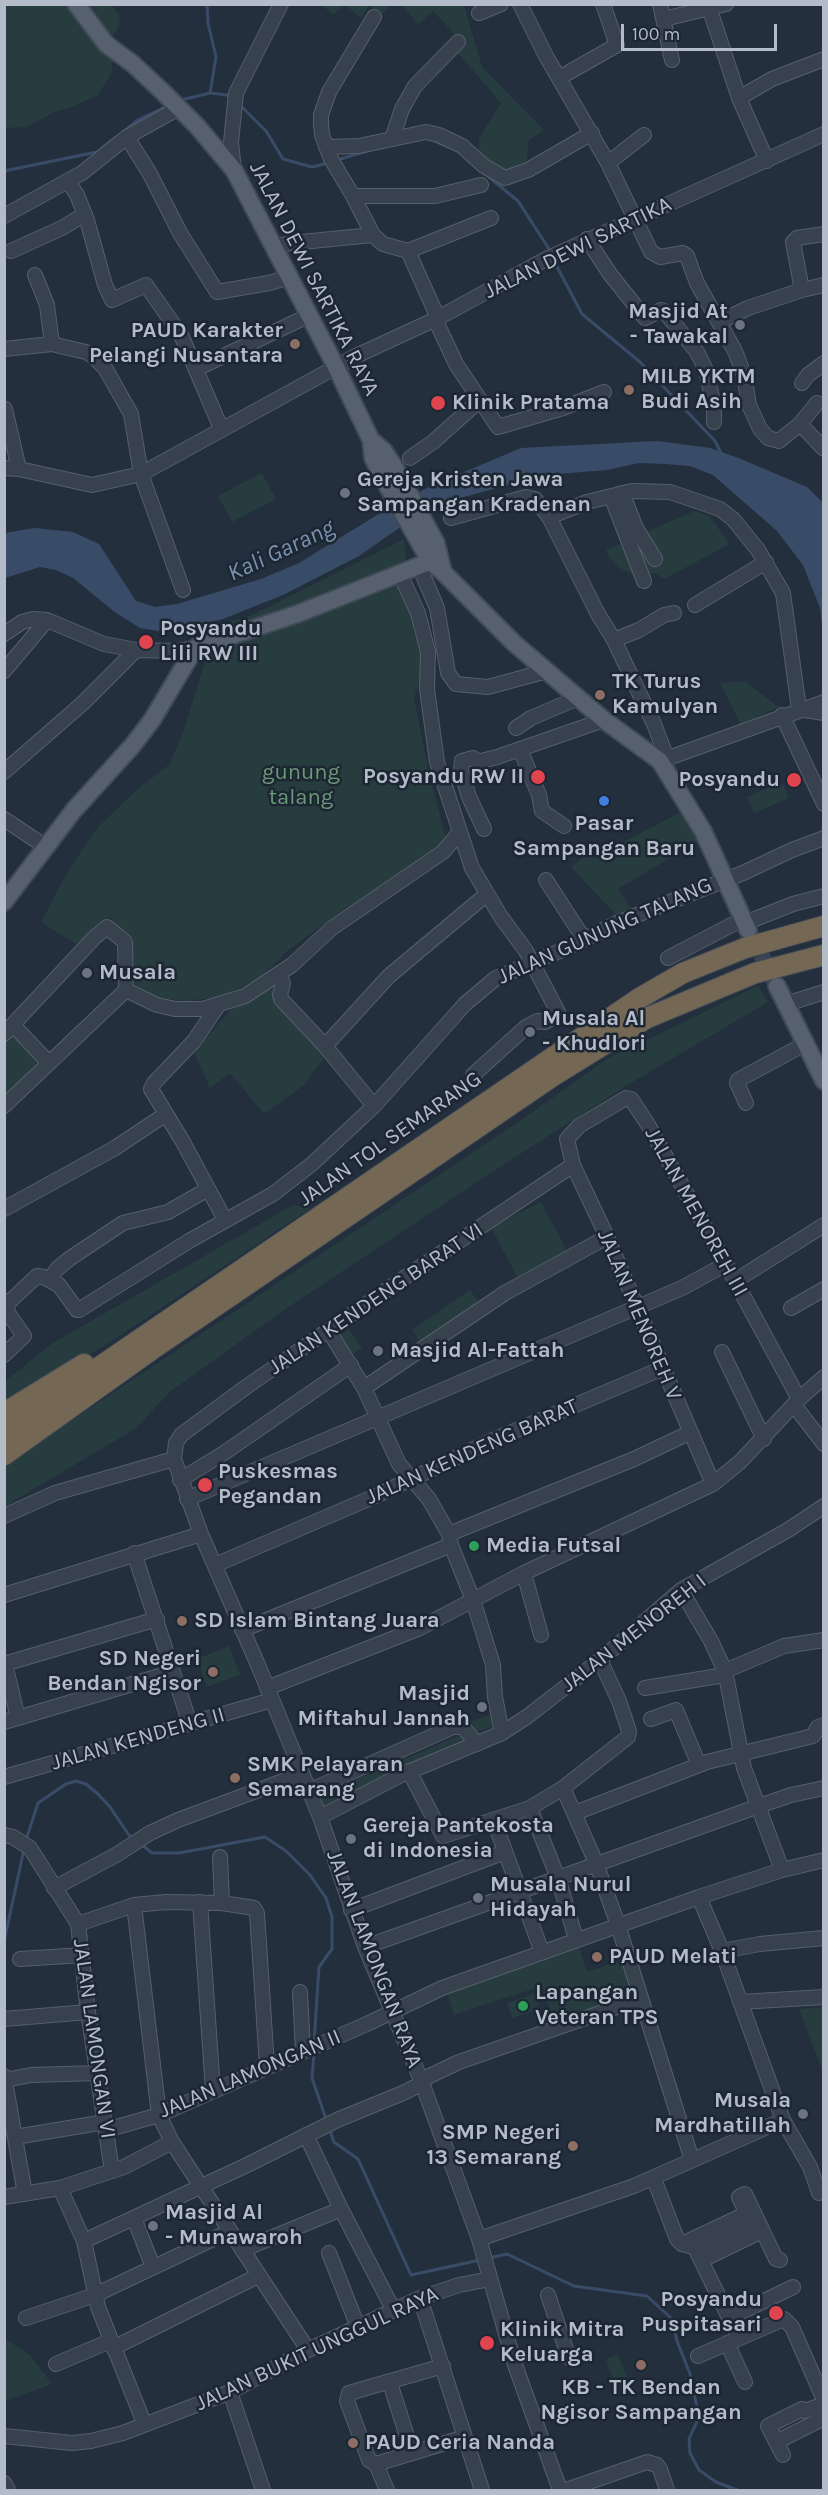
<!DOCTYPE html>
<style>
body{margin:0}
#map{position:relative;width:828px;height:2495px;overflow:hidden;background:#242f3e;font-family:Karla,sans-serif}
canvas{display:block}
.frame{position:absolute;inset:0;border:6px solid #b4bcc9;pointer-events:none}
.scale{position:absolute;left:621px;top:24px;width:156px;height:27px;box-sizing:border-box;border:3px solid #b4bcc9;border-top:0;padding-left:8px;font-size:18px;line-height:21px;white-space:nowrap;color:#b4bcc9;-webkit-text-stroke:4px #1d2633;paint-order:stroke}
</style>
<div id="map">
<canvas width="828" height="2495"></canvas>
<div class="frame"></div>
<div class="scale">100 m</div>
</div>
<script>
const context = document.querySelector('canvas').getContext('2d');
context.lineJoin = 'round';
function fillPath(path, color) {
  context.fillStyle = color;
  context.fill(path, 'evenodd');
}
function poly(rows) {
  const path = new Path2D();
  for (const r of rows) {
    path.moveTo(r[0], r[1]);
    for (let i = 2; i < r.length; i += 2) path.lineTo(r[i], r[i + 1]);
  }
  return path;
}
function trace(path, color, width, dash) {
  context.strokeStyle = color;
  context.lineWidth = width;
  context.lineCap = dash ? 'butt' : 'round';
  context.setLineDash(dash || []);
  context.stroke(path);
}
function write(font, color, halo, rows, align = 'center') {
  context.font = font + ' Karla,sans-serif';
  context.lineWidth = 5;
  context.setLineDash([]);
  context.textBaseline = 'middle';
  context.strokeStyle = halo;
  context.fillStyle = color;
  for (const [text, x, y, turn = 0] of rows) {
    context.save();
    context.translate(x, y);
    context.rotate((+turn || 0) * Math.PI / 180);
    context.textAlign = isNaN(turn) ? turn : align;
    if (halo) context.strokeText(text, 0, 0);
    context.fillText(text, 0, 0);
    context.restore();
  }
}
const green = poly([
 [5,5,111,5,119,14,120,24,112,37,112,72,98,95,74,106,54,112,27,127,5,128],
 [322,5,392,5,381,15,369,6,361,18,345,5,333,15],
 [401,5,464,5,482,67,544,130,529,140,526,164,501,172,479,156,479,138,501,103,458,53,464,44,433,11,418,24],
 [262,473,276,499,232,522,218,496],
 [694,511,709,516,730,544,664,579,655,573,634,575,620,568,609,557,606,550],
 [404,539,414,633,425,658,414,699,429,773,447,843,337,914,286,952,262,976,224,996,186,1001,159,998,135,984,132,940,109,917,76,944,41,922,69,869,99,826,140,787,169,765,184,730,216,625,252,615],
 [745,681,778,707,741,725,720,683],
 [782,782,789,798,754,813,747,797],
 [683,811,700,840,618,889,632,910,618,917,571,867,592,850,602,853],
 [758,986,768,1002,626,1086,486,1176,284,1310,171,1391,135,1429,5,1506,5,1465,517,1123,607,1059],
 [271,988,328,1053,304,1085,264,1114,230,1073,210,1088,194,1052,234,1006],
 [21,1025,47,1053,5,1095,5,1042],
 [541,1202,567,1251,517,1277,491,1227],
 [293,1205,311,1208,121,1335,5,1406,5,1381,53,1343],
 [470,1290,481,1306,423,1346,412,1330],
 [349,1329,362,1348,352,1355,339,1336],
 [229,1646,240,1675,207,1687,197,1659],
 [490,1715,494,1726,474,1733,471,1721],
 [463,1734,468,1745,324,1813,318,1796],
 [579,1948,587,1972,621,1961,632,1995,554,2021,542,1986,454,2015,447,1992],
 [535,1994,539,2009,512,2018,507,2003],
 [823,2007,824,2007,823,2072,799,2009],
 [7,2340,30,2355,52,2384,5,2401,4,2341],
 [618,2355,627,2377,614,2382,606,2359]
]);
const water = poly([
 [657,441,710,448,741,459,807,487,823,503,823,632,820,608,803,565,777,531,713,475,690,466,665,464,639,463,607,470,544,475,453,500,422,512,359,556,283,595,223,619,164,632,140,628,116,613,73,578,56,570,40,567,5,578,5,533,35,528,73,532,99,544,136,601,155,607,177,604,261,579,299,563,382,512,429,487,521,448]
]);
const stream = poly([
 [207,4,208,23,216,57,210,93],
 [181,100,210,93,227,95,232,99],
 [240,105,266,131,283,159,312,167,328,163],
 [123,132,138,120,169,105],
 [432,140,448,147],
 [337,160,374,149],
 [4,171,97,152,116,137],
 [484,173,518,201,551,252],
 [554,261,582,314,640,362,715,441,721,453],
 [26,1840,38,1803,66,1784,76,1781,86,1784,98,1794,110,1807,129,1835,135,1839],
 [140,1843,152,1853,179,1853,265,1837,286,1851,310,1875,326,1898,332,1917,332,1949,319,1967,314,2043],
 [4,1942,24,1849],
 [314,2053,312,2078,327,2122],
 [329,2128,334,2142,358,2159,411,2275,480,2260],
 [489,2258,507,2254,574,2286,647,2296,671,2318,677,2341,690,2374,699,2417,689,2439,690,2453,699,2470,716,2482,737,2490]
]);
const majorTunnel = poly([
 [750,933,774,980]
]);
const minor = poly([
 [520,4,546,56,608,163,651,252,660,257,683,253,687,256,697,283,735,351,744,375,749,405,760,429,768,438,779,441,800,424,817,403],
 [660,4,672,60],
 [710,10,739,98,767,161],
 [479,13,501,4],
 [374,17,329,92,321,115,321,124,322,135,331,159,353,196,373,235,383,244,408,251,491,218],
 [664,19,726,4],
 [559,78,617,45,603,4],
 [739,98,772,79,824,59],
 [127,137,150,174,180,233,217,292,269,283,290,277],
 [392,139,402,109,415,86,458,42],
 [326,147,359,146,426,132,439,135,462,146,484,166,505,178,528,170,592,133],
 [608,163,644,135],
 [234,170,231,142,236,93,281,4],
 [68,181,77,195,87,220,105,285,112,300,146,285,181,335,221,428],
 [353,196,435,196,481,185],
 [4,216,82,173,127,137,179,108],
 [587,239,610,274,645,318,661,310,664,311,697,352,706,370,714,407,714,422],
 [272,247,291,243,373,235],
 [11,251,62,228,85,214],
 [408,251,438,318],
 [35,275,47,305,52,344],
 [802,290,824,285],
 [435,319,456,364,498,427,563,408,604,392],
 [719,322,748,308,802,290,793,242,797,238,824,234],
 [4,349,52,344,64,347,86,352,94,357,105,368,131,414,141,474,183,590],
 [196,369,310,315],
 [802,383,808,375,824,363],
 [5,409,19,469],
 [800,424,824,449],
 [410,458,433,442,480,400],
 [4,468,19,469,92,485,141,474,356,356,438,318,546,259,824,134],
 [622,493,636,528,655,559],
 [611,496,644,581],
 [549,517,587,502,632,491,670,492,720,509,733,519,758,550,783,593,799,709,824,713],
 [451,518,526,497,535,499,549,517,598,614,614,640,654,724,667,758],
 [419,566,437,608,448,673,456,684,488,687,547,671],
 [400,574,418,613,428,652,427,689,437,762,472,868,501,917,526,951,559,1014,545,1022,537,1021,526,1027,473,1075],
 [695,605,766,562],
 [4,634,22,622,33,619,47,620,104,644,136,650,178,651,195,648],
 [614,640,639,630,664,615,674,613],
 [4,671,47,620],
 [782,715,824,804],
 [516,728,531,718,578,698],
 [520,749,539,795,542,811,564,826],
 [660,761,824,702],
 [4,772,83,703,136,650],
 [4,819,46,847],
 [484,829,469,797,461,771,462,761,473,758,477,762,497,757,604,720],
 [546,880,584,939],
 [745,923,793,904,824,896],
 [668,958,743,919],
 [278,975,283,983,280,995,281,999,325,1046,374,1106],
 [786,1004,824,992],
 [217,1007,194,1041,154,1083,151,1089,183,1142,225,1220],
 [13,1025,49,1063],
 [4,1034,94,938,107,927,125,942,126,990,157,1005,175,1009,203,1009,245,996,292,965,332,928,443,852,459,833],
 [325,1046,389,976,487,894],
 [746,1103,737,1083,738,1080,805,1044],
 [4,1106,126,990],
 [4,1209,115,1148,166,1114],
 [50,1279,57,1269,69,1259,123,1223,168,1212,208,1189],
 [735,1281,824,1225],
 [4,1301,7,1304,37,1276,43,1277,59,1285,77,1310,79,1310,189,1241,273,1194,312,1164,374,1106,465,1004,496,978,560,951,617,923,743,873,792,850,824,838],
 [791,1308,824,1289],
 [329,1331,364,1388,399,1464,429,1499,449,1534,451,1545,473,1600,493,1665,495,1697,502,1733],
 [722,1352,764,1439],
 [4,1355,24,1336,8,1313,7,1304],
 [364,1388,505,1293,607,1237],
 [794,1405,824,1444],
 [180,1480,224,1453,351,1365],
 [713,1484,607,1237,573,1165,567,1139,579,1126,626,1098,631,1099,647,1123,726,1264,799,1399],
 [187,1499,682,1288,726,1264],
 [4,1516,55,1493,174,1459],
 [449,1534,634,1459,689,1433],
 [134,1553,190,1724],
 [215,1565,380,1494,493,1440,663,1368],
 [524,1573,541,1635],
 [681,1590,711,1641,725,1671,744,1768,782,1870],
 [4,1595,201,1534],
 [242,1630,451,1545],
 [4,1664,157,1619],
 [5,1664,18,1718],
 [725,1671,784,1646,824,1640],
 [267,1688,420,1628,524,1573,713,1484,740,1462,799,1399,824,1377],
 [645,1688,725,1675],
 [651,1719,676,1710,699,1765],
 [4,1722,173,1672],
 [409,1771,443,1836,530,1808,563,1788,628,1737,629,1731,619,1701,600,1660],
 [4,1777,272,1700],
 [563,1788,596,1863,618,1925,692,2160],
 [309,1791,453,1727,463,1727,477,1744],
 [530,1808,558,1878,576,1939],
 [575,1813,707,1762,813,1736,818,1727,824,1725],
 [320,1817,401,1775,502,1733,528,1716,600,1660,681,1590,788,1530,824,1506],
 [494,1821,542,1952],
 [4,1835,13,1837,30,1848,78,1924,88,2012,112,2171],
 [220,1857,222,1903],
 [54,1888,116,1855,150,1833,178,1820,302,1774],
 [699,1897,722,1951,783,2120,810,2167,819,2193],
 [200,1902,213,2091],
 [134,1905,159,2115,172,2142,308,2350],
 [351,1910,505,1852],
 [78,1924,134,1905,166,1902,222,1903,254,1908,257,1913,267,2066],
 [365,1947,759,1806,791,1795,824,1788],
 [722,1951,760,1944,824,1938],
 [20,1959,83,1955],
 [300,1992,303,2052],
 [740,2002,824,1997],
 [4,2019,88,2012],
 [4,2076,25,2194],
 [5,2080,31,2075,98,2073],
 [106,2130,159,2115,369,2023,442,1988,699,1897,782,1870,824,1860],
 [306,2135,341,2209,393,2309],
 [15,2137,105,2122],
 [654,2179,677,2239,682,2244,693,2247,696,2250,739,2338],
 [60,2188,84,2241,98,2307,144,2423],
 [4,2197,60,2188,124,2167,172,2142],
 [747,2214,739,2197,745,2194,776,2259,780,2260],
 [134,2218,153,2267],
 [479,2239,634,2186,783,2120],
 [84,2241,245,2166,337,2120,403,2093,417,2086,421,2080,459,2062,640,1999],
 [682,2244,752,2211],
 [242,2250,341,2209],
 [696,2250,751,2224],
 [329,2253,358,2327],
 [702,2260,762,2231],
 [548,2295,569,2358],
 [420,2298,482,2490],
 [731,2317,793,2287],
 [26,2318,95,2295,230,2231],
 [727,2343,745,2382],
 [113,2348,258,2276],
 [698,2356,784,2319,792,2327,824,2400],
 [56,2364,110,2341],
 [443,2366,349,2393,347,2401,369,2460,376,2464,465,2437],
 [390,2383,412,2452],
 [230,2392,263,2490],
 [4,2436,72,2443,91,2441,123,2433,230,2392,308,2350,420,2298,459,2285,490,2279],
 [776,2442,824,2418],
 [783,2455,768,2426,802,2409,805,2411,824,2404],
 [376,2464,387,2490],
 [4,2483,8,2490],
 [560,2490,514,2362,479,2239,421,2080,365,1947,320,1817,258,1665,201,1534,174,1459,176,1443,181,1435,246,1387,401,1280,573,1165],
 [566,2490,647,2462,657,2465,660,2469,667,2490]
]);
const major = poly([
 [76,4,106,44,133,64,164,93,197,126,234,170,336,367,371,440,373,458,383,478,430,561,442,571,514,643,604,720,660,761,703,831,748,930],
 [371,440,384,451,397,471,436,543,442,567],
 [4,902,74,810,133,745,152,720,195,648,297,614,439,558],
 [777,986,824,1081]
]);
const highway = poly([
 [4,1413,84,1364],
 [4,1432,638,999,683,973,745,948,824,926],
 [4,1455,154,1348,553,1076,647,1018,755,973,824,955]
]);
const markers = [
 [740,325,6,"#6b7280"],
 [295,344,6,"#8d6e63"],
 [629,390,6,"#8d6e63"],
 [438,403,8,"#e0444e"],
 [345,493,6,"#6b7280"],
 [146,642,8,"#e0444e"],
 [600,695,6,"#8d6e63"],
 [538,777,8,"#e0444e"],
 [794,780,8,"#e0444e"],
 [604,801,6,"#3f7fe0"],
 [87,973,6,"#6b7280"],
 [530,1032,6,"#6b7280"],
 [378,1351,6,"#6b7280"],
 [205,1485,8,"#e0444e"],
 [474,1546,6,"#2e9e5b"],
 [182,1621,6,"#8d6e63"],
 [213,1672,6,"#8d6e63"],
 [482,1707,6,"#6b7280"],
 [235,1778,6,"#8d6e63"],
 [351,1839,6,"#6b7280"],
 [478,1898,6,"#6b7280"],
 [597,1957,6,"#8d6e63"],
 [523,2006,6,"#2e9e5b"],
 [803,2114,6,"#6b7280"],
 [573,2146,6,"#8d6e63"],
 [153,2226,6,"#6b7280"],
 [776,2313,8,"#e0444e"],
 [487,2343,8,"#e0444e"],
 [641,2365,6,"#8d6e63"],
 [353,2443,6,"#8d6e63"]
];
const streetNames = [
 ["JALAN DEWI SARTIKA",578,248,-26],
 ["JALAN DEWI SARTIKA RAYA",314,279,63],
 ["JALAN GUNUNG TALANG",605,931,-24],
 ["JALAN TOL SEMARANG",390,1139,-35],
 ["JALAN MENOREH III",696,1212,61],
 ["JALAN KENDENG BARAT VI",376,1299,-34],
 ["JALAN MENOREH V",639,1315,67],
 ["JALAN KENDENG BARAT",472,1452,-24],
 ["JALAN MENOREH I",634,1633,-38],
 ["JALAN KENDENG II",138,1739,-16],
 ["JALAN LAMONGAN RAYA",374,1959,69],
 ["JALAN LAMONGAN VI",94,2039,82],
 ["JALAN LAMONGAN II",250,2074,-23],
 ["JALAN BUKIT UNGGUL RAYA",317,2349,-25]
];
const poiNames = [
 ["Masjid At",728,312,"right"],
 ["- Tawakal",728,337,"right"],
 ["PAUD Karakter",283,331,"right"],
 ["Pelangi Nusantara",283,356,"right"],
 ["MILB YKTM",641,377],
 ["Budi Asih",641,402],
 ["Klinik Pratama",452,403],
 ["Gereja Kristen Jawa",357,480],
 ["Sampangan Kradenan",357,505],
 ["Posyandu",160,629],
 ["Lili RW III",160,654],
 ["TK Turus",612,682],
 ["Kamulyan",612,707],
 ["Posyandu RW II",524,777,"right"],
 ["Posyandu",780,780,"right"],
 ["Pasar",604,824,"center"],
 ["Sampangan Baru",604,849,"center"],
 ["Musala",99,973],
 ["Musala Al",542,1019],
 ["- Khudlori",542,1044],
 ["Masjid Al-Fattah",390,1351],
 ["Puskesmas",218,1472],
 ["Pegandan",218,1497],
 ["Media Futsal",486,1546],
 ["SD Islam Bintang Juara",194,1621],
 ["SD Negeri",201,1659,"right"],
 ["Bendan Ngisor",201,1684,"right"],
 ["Masjid",470,1694,"right"],
 ["Miftahul Jannah",470,1719,"right"],
 ["SMK Pelayaran",247,1765],
 ["Semarang",247,1790],
 ["Gereja Pantekosta",363,1826],
 ["di Indonesia",363,1851],
 ["Musala Nurul",490,1885],
 ["Hidayah",490,1910],
 ["PAUD Melati",609,1957],
 ["Lapangan",535,1993],
 ["Veteran TPS",535,2018],
 ["Musala",791,2101,"right"],
 ["Mardhatillah",791,2126,"right"],
 ["SMP Negeri",561,2133,"right"],
 ["13 Semarang",561,2158,"right"],
 ["Masjid Al",165,2213],
 ["- Munawaroh",165,2238],
 ["Posyandu",762,2300,"right"],
 ["Puspitasari",762,2325,"right"],
 ["Klinik Mitra",500,2330],
 ["Keluarga",500,2355],
 ["KB - TK Bendan",641,2388,"center"],
 ["Ngisor Sampangan",641,2413,"center"],
 ["PAUD Ceria Nanda",365,2443]
];
const parkNames = [
 ["gunung",301,773],
 ["talang",301,798]
];
const waterNames = [
 ["Kali Garang",281,551,-25]
];
fillPath(green, '#263c3f');
fillPath(water, '#394c67');
trace(stream, '#394c67', 3);
trace(majorTunnel, '#3a4453', 16, [16, 8]);
trace(minor, '#565f6c', 16);
trace(major, '#414a57', 20);
trace(highway, '#434c59', 22);
trace(minor, '#38414e', 14);
trace(major, '#56606e', 16);
trace(highway, '#746855', 20);
for (const [x, y, r, color] of markers) {
  const dot = new Path2D();
  dot.arc(x, y, r, 0, 2 * Math.PI);
  context.fillStyle = color;
  context.fill(dot);
  trace(dot, '#1d2633', 2);
}
write('22px', '#b4bcc9', '#1d2633', streetNames);
write('bold 22px', '#b4bcc9', '#1d2633', poiNames, 'left');
write('22px', '#6b9a76', '#1d2633', parkNames);
write('italic 24px', '#7c92b1', '#1d2633', waterNames);
</script>
